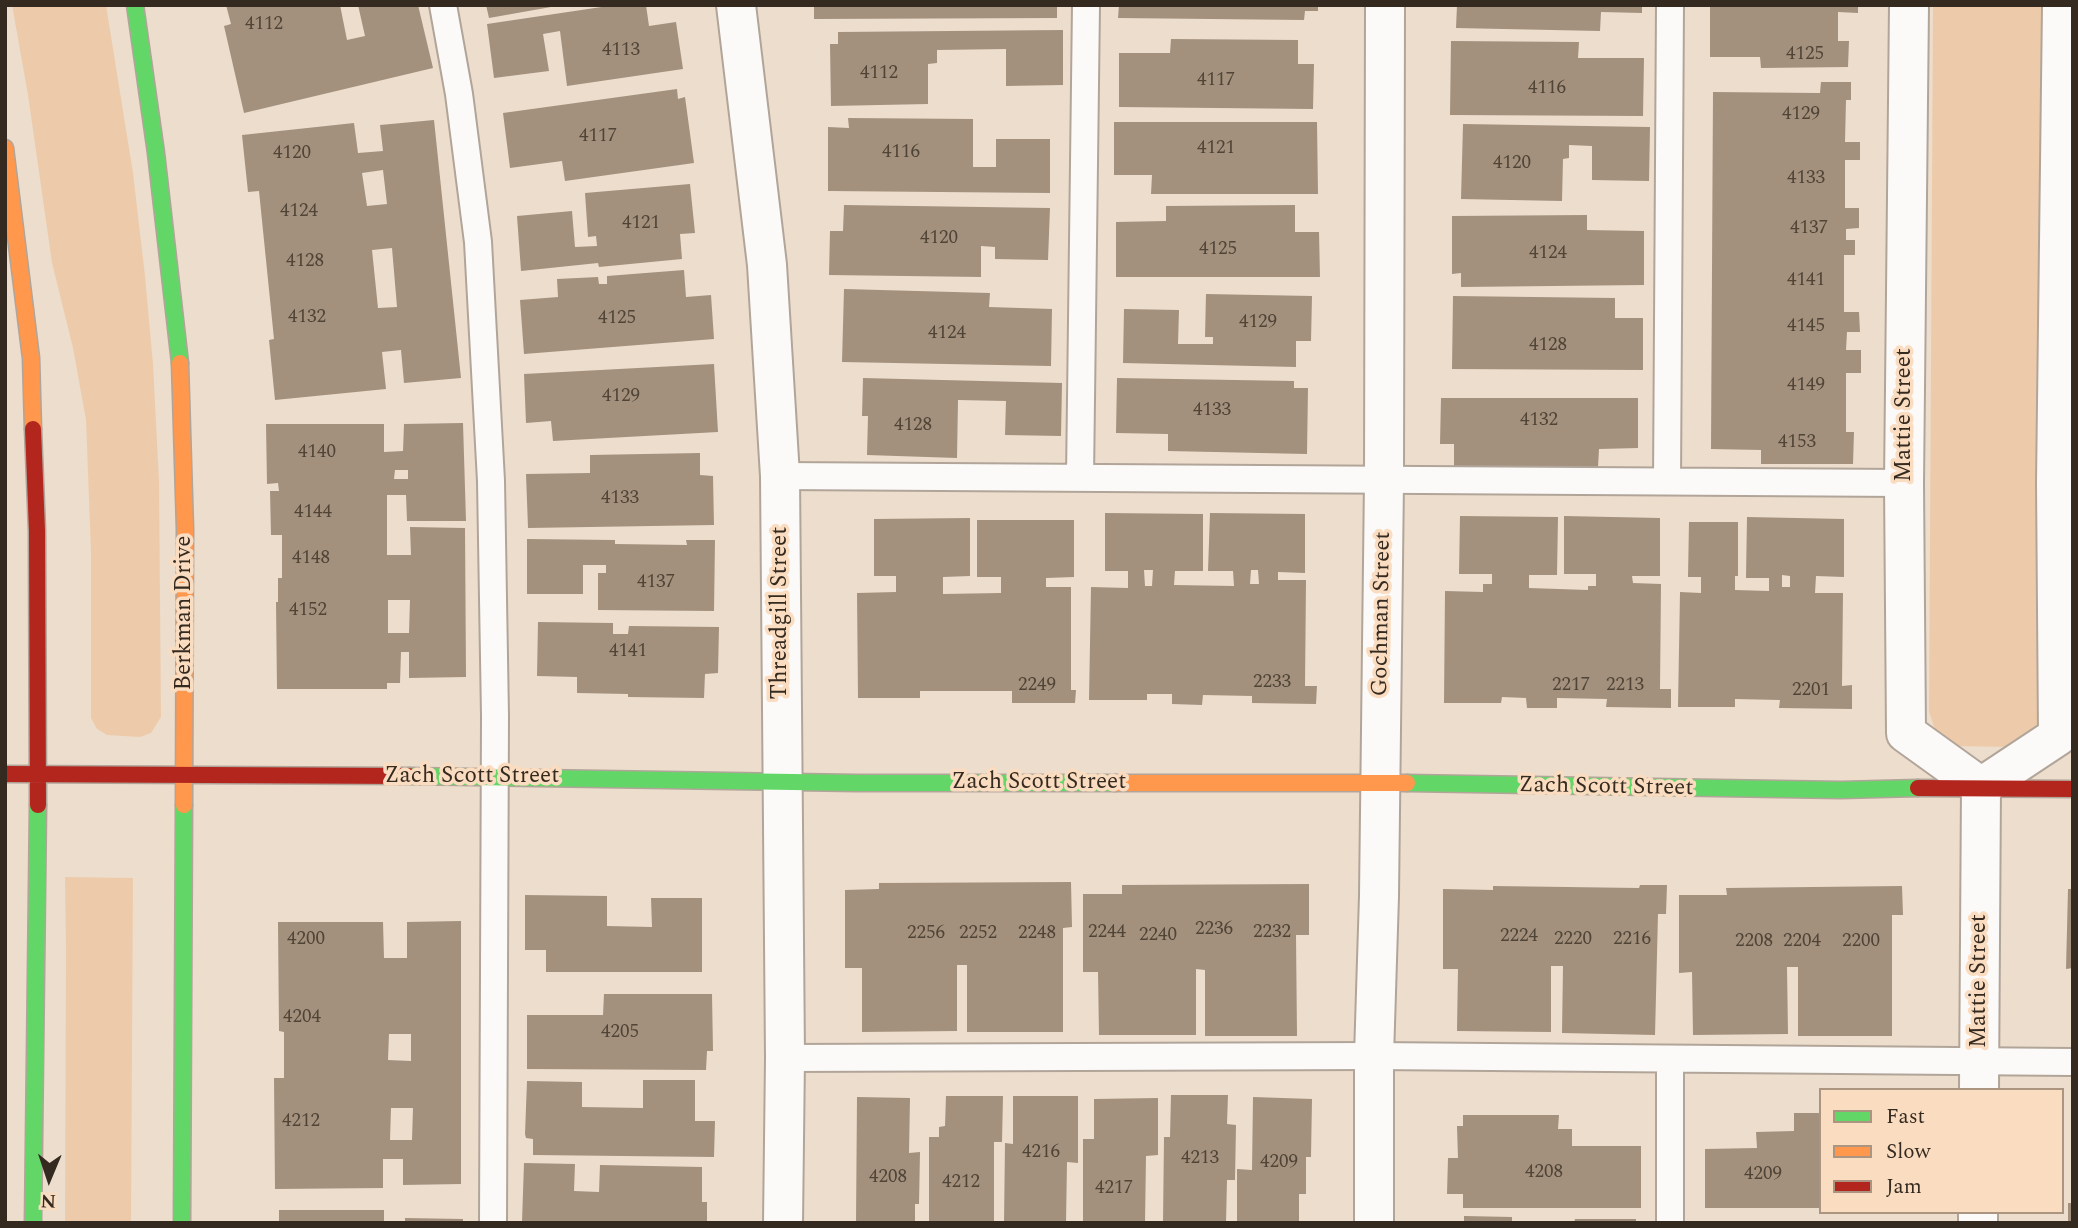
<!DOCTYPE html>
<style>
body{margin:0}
#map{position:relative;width:2078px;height:1228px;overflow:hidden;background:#edddcd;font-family:Spectral,serif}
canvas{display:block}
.frame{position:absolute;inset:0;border:7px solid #352a1f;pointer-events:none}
.legend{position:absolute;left:1819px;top:1088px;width:245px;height:126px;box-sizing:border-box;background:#fadcc0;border:2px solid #ab9580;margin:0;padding:9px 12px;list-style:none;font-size:21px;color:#352a1f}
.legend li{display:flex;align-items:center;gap:14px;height:35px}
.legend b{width:35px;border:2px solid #ab9580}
.north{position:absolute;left:14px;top:1144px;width:70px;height:70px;-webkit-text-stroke:5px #fadcc0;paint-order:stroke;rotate:182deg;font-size:19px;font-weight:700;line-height:28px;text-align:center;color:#352a1f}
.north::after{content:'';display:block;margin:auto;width:24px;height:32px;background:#352a1f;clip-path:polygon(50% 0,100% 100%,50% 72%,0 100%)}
</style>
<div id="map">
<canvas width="2078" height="1228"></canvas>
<div class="frame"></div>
<ul class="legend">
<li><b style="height:9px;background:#63d668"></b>Fast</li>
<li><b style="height:9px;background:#ff974d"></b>Slow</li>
<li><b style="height:9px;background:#b3261e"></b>Jam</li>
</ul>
<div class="north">N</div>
</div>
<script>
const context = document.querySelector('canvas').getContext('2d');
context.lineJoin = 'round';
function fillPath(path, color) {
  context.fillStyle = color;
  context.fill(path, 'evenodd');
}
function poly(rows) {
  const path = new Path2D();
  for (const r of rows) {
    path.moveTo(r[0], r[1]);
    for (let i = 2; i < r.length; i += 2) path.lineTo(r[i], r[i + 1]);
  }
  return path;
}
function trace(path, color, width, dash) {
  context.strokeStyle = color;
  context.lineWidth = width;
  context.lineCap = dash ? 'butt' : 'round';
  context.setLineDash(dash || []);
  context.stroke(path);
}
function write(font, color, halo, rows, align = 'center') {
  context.font = font + ' Spectral,serif';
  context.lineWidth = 7;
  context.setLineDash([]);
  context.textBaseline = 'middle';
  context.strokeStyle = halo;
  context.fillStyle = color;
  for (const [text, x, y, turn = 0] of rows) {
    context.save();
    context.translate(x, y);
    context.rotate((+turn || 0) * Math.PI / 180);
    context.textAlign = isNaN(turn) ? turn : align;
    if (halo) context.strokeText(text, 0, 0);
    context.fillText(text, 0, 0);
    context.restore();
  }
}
const green = poly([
 [12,5,106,5,133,173,145,276,153,364,159,481,161,717,151,733,140,737,107,735,97,729,91,718,91,552,86,420,73,348,52,263,28,95],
 [1933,5,2042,5,2038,728,2010,747,1954,746,1937,735,1929,712],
 [65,877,133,878,131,1223,65,1223,66,950]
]);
const building = poly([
 [226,5,340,5,347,40,365,36,358,5,418,5,433,68,244,113,224,26,231,24],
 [486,5,551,5,551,7,489,18],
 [615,5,646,5,649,26,676,22,683,69,567,86,560,31,543,34,549,71,494,78,487,24],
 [814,5,1057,5,1057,18,814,19],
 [1119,5,1318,5,1318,11,1305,11,1304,20,1118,18],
 [1457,5,1642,5,1642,13,1601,12,1600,31,1456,28],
 [1710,5,1858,5,1858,13,1838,12,1838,41,1849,41,1848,67,1761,68,1760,57,1710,57],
 [1063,30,1063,85,1006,86,1006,49,937,50,937,63,928,64,928,104,831,106,830,44,838,44,838,32],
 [1171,39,1298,40,1298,64,1314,64,1313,109,1119,107,1119,53,1170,53],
 [1451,41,1579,42,1578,58,1644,58,1643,116,1450,115],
 [1821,82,1851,82,1851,100,1846,100,1845,142,1860,142,1860,160,1845,160,1845,208,1859,208,1859,228,1846,229,1846,240,1855,240,1855,255,1844,255,1844,312,1859,312,1860,332,1847,332,1846,350,1861,350,1861,373,1846,373,1846,432,1854,432,1853,464,1761,464,1761,450,1711,449,1713,92,1820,93],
 [677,89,678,99,685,97,694,163,565,181,562,161,510,168,503,113],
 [848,118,973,119,973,167,996,167,996,139,1050,139,1050,193,828,191,828,127,849,128],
 [434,120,461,378,404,383,401,350,382,352,386,389,275,400,269,340,274,339,259,191,248,192,242,135,354,123,358,153,383,151,380,125],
 [383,170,387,204,367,206,362,173],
 [392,248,397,307,378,308,372,250],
 [1114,122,1317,122,1318,194,1151,194,1152,175,1114,175],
 [1463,124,1650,127,1649,181,1592,180,1592,146,1569,145,1569,158,1563,159,1562,201,1461,199],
 [690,184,695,233,680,234,682,259,599,267,598,263,521,271,517,216,572,211,575,247,597,246,596,236,588,237,585,193],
 [844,205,1050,208,1048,260,995,259,995,247,981,246,981,277,829,275,830,231,843,231],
 [1295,205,1295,232,1319,232,1320,277,1116,277,1116,222,1166,221,1166,206],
 [1587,215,1587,230,1644,231,1644,285,1461,287,1461,273,1452,274,1452,216],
 [684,270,686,297,711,295,714,339,524,354,520,300,558,297,557,279,598,277,599,284,607,284,607,276],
 [844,289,990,293,989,307,1052,309,1051,366,842,362],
 [1206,294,1312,296,1311,341,1296,341,1296,367,1123,363,1124,309,1179,310,1178,344,1213,344,1213,337,1205,337],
 [1453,296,1615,298,1615,318,1643,318,1643,370,1452,369],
 [714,364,718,432,553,441,551,421,526,423,524,374],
 [863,378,1062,383,1061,436,1005,435,1006,401,958,400,957,458,867,455,868,416,862,416],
 [1117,378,1294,381,1294,388,1308,388,1307,454,1168,451,1168,434,1116,433],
 [1441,398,1638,398,1638,448,1599,449,1598,467,1454,467,1454,444,1440,444],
 [463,423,466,521,407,521,406,495,387,495,387,555,411,555,410,527,465,528,466,677,409,678,409,652,401,652,400,683,387,683,387,689,277,689,276,602,278,602,278,578,282,578,282,535,271,535,270,491,279,491,278,483,267,484,266,424,384,424,384,452,403,451,404,424],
 [395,470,408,470,408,479,394,479],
 [388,600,410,600,409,633,388,633],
 [700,453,700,475,713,476,714,525,528,528,526,474,590,473,590,455],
 [1105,513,1203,514,1203,571,1175,571,1174,585,1234,586,1233,571,1208,571,1210,513,1305,514,1305,573,1278,572,1278,580,1306,580,1305,686,1317,686,1316,704,1252,703,1252,696,1203,695,1202,705,1172,704,1172,694,1147,694,1147,700,1089,700,1091,587,1128,588,1128,571,1105,571],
 [1144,570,1153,570,1152,586,1145,586],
 [1251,570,1258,570,1259,584,1250,584],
 [1460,516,1558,517,1557,575,1529,575,1529,588,1588,590,1588,586,1596,586,1596,574,1564,574,1564,516,1660,518,1660,576,1632,576,1633,583,1661,584,1660,689,1671,689,1671,708,1606,707,1607,699,1557,698,1557,708,1527,708,1526,698,1502,697,1501,703,1444,703,1445,591,1483,592,1483,584,1492,584,1492,574,1459,574],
 [1747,517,1844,519,1844,577,1816,576,1815,593,1843,593,1842,686,1852,685,1852,709,1779,708,1780,700,1735,699,1735,707,1678,707,1680,592,1701,593,1701,577,1688,577,1689,522,1738,522,1738,576,1735,576,1735,590,1769,591,1769,578,1746,578],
 [1782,575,1790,576,1790,587,1782,587],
 [970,518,970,576,943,577,943,594,1001,593,1001,577,977,577,977,520,1074,520,1074,577,1046,578,1046,587,1071,587,1071,690,1076,690,1075,703,1012,703,1012,691,920,691,920,698,858,698,857,593,896,592,896,576,874,576,874,519],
 [527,539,615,540,615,544,687,545,686,540,715,540,714,611,598,610,598,573,606,573,606,565,583,565,583,594,527,594],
 [538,622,613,623,613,634,628,634,629,626,719,627,718,673,705,674,704,698,628,697,628,694,577,693,577,677,537,676],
 [1071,882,1072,927,1063,928,1063,1032,967,1032,967,965,957,965,957,1031,862,1032,862,968,845,968,845,890,879,889,879,883],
 [1309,884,1309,935,1296,935,1297,1036,1205,1036,1205,970,1196,969,1196,1035,1099,1035,1098,972,1083,972,1083,894,1122,894,1122,885],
 [1640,885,1667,885,1666,914,1658,914,1655,1035,1562,1033,1563,966,1551,966,1551,1032,1457,1031,1458,969,1443,969,1443,889,1493,890,1493,886,1639,888],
 [1902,886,1903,915,1892,915,1892,1036,1798,1036,1798,967,1787,967,1788,1034,1693,1035,1692,972,1679,973,1679,895,1727,895,1726,888],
 [2068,889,2073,889,2073,968,2066,969],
 [525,895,607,896,607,926,652,927,651,898,702,898,702,972,546,972,546,950,525,950],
 [461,921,461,1184,403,1185,403,1159,383,1159,383,1188,275,1189,274,1078,284,1078,284,1032,279,1031,278,922,383,922,384,958,407,958,407,922],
 [389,1034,411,1034,411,1061,388,1060],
 [391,1108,413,1108,412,1140,390,1140],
 [604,994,712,994,713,1051,707,1051,706,1070,527,1069,527,1015,603,1015],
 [643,1080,695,1080,695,1121,715,1121,714,1157,533,1155,533,1139,526,1138,525,1134,527,1081,582,1082,582,1107,643,1108],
 [1171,1095,1228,1095,1227,1124,1236,1125,1235,1180,1227,1180,1226,1223,1163,1223,1164,1137,1170,1137],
 [946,1096,1003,1096,1002,1142,994,1142,994,1223,929,1223,929,1137,939,1137,939,1127,945,1126],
 [1013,1096,1078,1096,1078,1163,1067,1162,1066,1223,1004,1223,1005,1143,1013,1144],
 [857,1097,910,1098,909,1153,920,1152,919,1204,915,1204,915,1223,856,1223],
 [1253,1097,1312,1099,1311,1157,1306,1157,1306,1194,1299,1194,1299,1223,1237,1223,1237,1169,1252,1170],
 [1158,1098,1158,1155,1146,1156,1145,1223,1083,1223,1083,1139,1094,1139,1094,1099],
 [1794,1113,1821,1113,1821,1208,1705,1208,1705,1149,1757,1148,1756,1132,1794,1131],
 [1463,1115,1559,1115,1558,1129,1572,1129,1572,1146,1641,1146,1641,1208,1463,1208,1463,1194,1447,1194,1448,1158,1458,1158,1457,1126,1463,1126],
 [524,1163,575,1164,574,1191,599,1192,600,1165,702,1167,702,1202,707,1202,707,1223,522,1222],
 [2068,1203,2073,1203,2073,1223,2068,1223],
 [279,1210,384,1210,384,1223,279,1223],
 [1464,1216,1512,1217,1512,1223,1464,1223],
 [405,1218,463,1219,463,1223,405,1223],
 [1575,1219,1636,1219,1636,1223,1574,1223]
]);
const lane = poly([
 [443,5,459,94,478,242,491,481,495,716,493,1223],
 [780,476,1904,483],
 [1080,478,1086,5],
 [1667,481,1670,5],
 [785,1058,1374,1056,2073,1062],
 [1670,1223,1670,1059]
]);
const street = poly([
 [736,5,767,265,780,476,785,1058,783,1223],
 [1909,5,1904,483,1906,733,1981,787],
 [1981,787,2058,736,2056,482,2062,5],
 [1979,1090,1981,787],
 [1374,1223,1374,1056,1379,896,1384,480,1385,5],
 [1978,1223,1978,1212]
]);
const fast = poly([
 [135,5,156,153,180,363],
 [409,776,857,783,1115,783],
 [1407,783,1841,790,1918,788],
 [33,1223,38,805],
 [182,1223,184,805]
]);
const slow = poly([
 [5,148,31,358,33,429],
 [180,363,185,529,184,805],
 [1115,783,1407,783]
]);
const jam = poly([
 [33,429,37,531,38,805],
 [5,774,409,776],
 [1918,788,2073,789]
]);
const numberNames = [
 ["4112",264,25],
 ["4113",621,51],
 ["4125",1805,55],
 ["4112",879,74],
 ["4117",1216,81],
 ["4116",1547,89],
 ["4129",1801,115],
 ["4117",598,137],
 ["4121",1216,149],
 ["4116",901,153],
 ["4120",292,154],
 ["4120",1512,164],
 ["4133",1806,179],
 ["4124",299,212],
 ["4121",641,224],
 ["4137",1809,229],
 ["4120",939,239],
 ["4125",1218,250],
 ["4124",1548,254],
 ["4128",305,262],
 ["4141",1806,281],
 ["4132",307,318],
 ["4125",617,319],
 ["4129",1258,323],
 ["4145",1806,327],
 ["4124",947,334],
 ["4128",1548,346],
 ["4149",1806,386],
 ["4129",621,397],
 ["4133",1212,411],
 ["4132",1539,421],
 ["4128",913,426],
 ["4153",1797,443],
 ["4140",317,453],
 ["4133",620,499],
 ["4144",313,513],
 ["4148",311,559],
 ["4137",656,583],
 ["4152",308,611],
 ["4141",628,652],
 ["2233",1272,683],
 ["2249",1037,686],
 ["2217",1571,686],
 ["2213",1625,686],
 ["2201",1811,691],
 ["2236",1214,930],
 ["2244",1107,933],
 ["2232",1272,933],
 ["2256",926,934],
 ["2252",978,934],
 ["2248",1037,934],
 ["2240",1158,936],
 ["2224",1519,937],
 ["4200",306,940],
 ["2220",1573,940],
 ["2216",1632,940],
 ["2208",1754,942],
 ["2204",1802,942],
 ["2200",1861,942],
 ["4204",302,1018],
 ["4205",620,1033],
 ["4212",301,1122],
 ["4216",1041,1153],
 ["4213",1200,1159],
 ["4209",1279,1163],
 ["4208",1544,1173],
 ["4209",1763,1175],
 ["4208",888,1178],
 ["4212",961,1183],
 ["4217",1114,1189]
];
const streetNames = [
 ["Mattie Street",1905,415,-90],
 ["Berkman Drive",185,613,-90],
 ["Threadgill Street",781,613,-90],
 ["Gochman Street",1383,614,-89],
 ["Zach Scott Street",472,777],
 ["Zach Scott Street",1039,783],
 ["Zach Scott Street",1606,788,1],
 ["Mattie Street",1980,981,-90]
];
fillPath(green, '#edcbaa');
fillPath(building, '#a3917d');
trace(lane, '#b1a599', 30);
trace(street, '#b1a599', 42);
trace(fast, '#b1a599', 19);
trace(slow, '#b1a599', 19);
trace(jam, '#b1a599', 19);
trace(lane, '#fcfaf8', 26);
trace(street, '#fcfaf8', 38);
trace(fast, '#63d668', 16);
trace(slow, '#ff974d', 16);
trace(jam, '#b3261e', 16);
write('19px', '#504436', null, numberNames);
write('23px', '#352a1f', '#fadcc0', streetNames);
</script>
